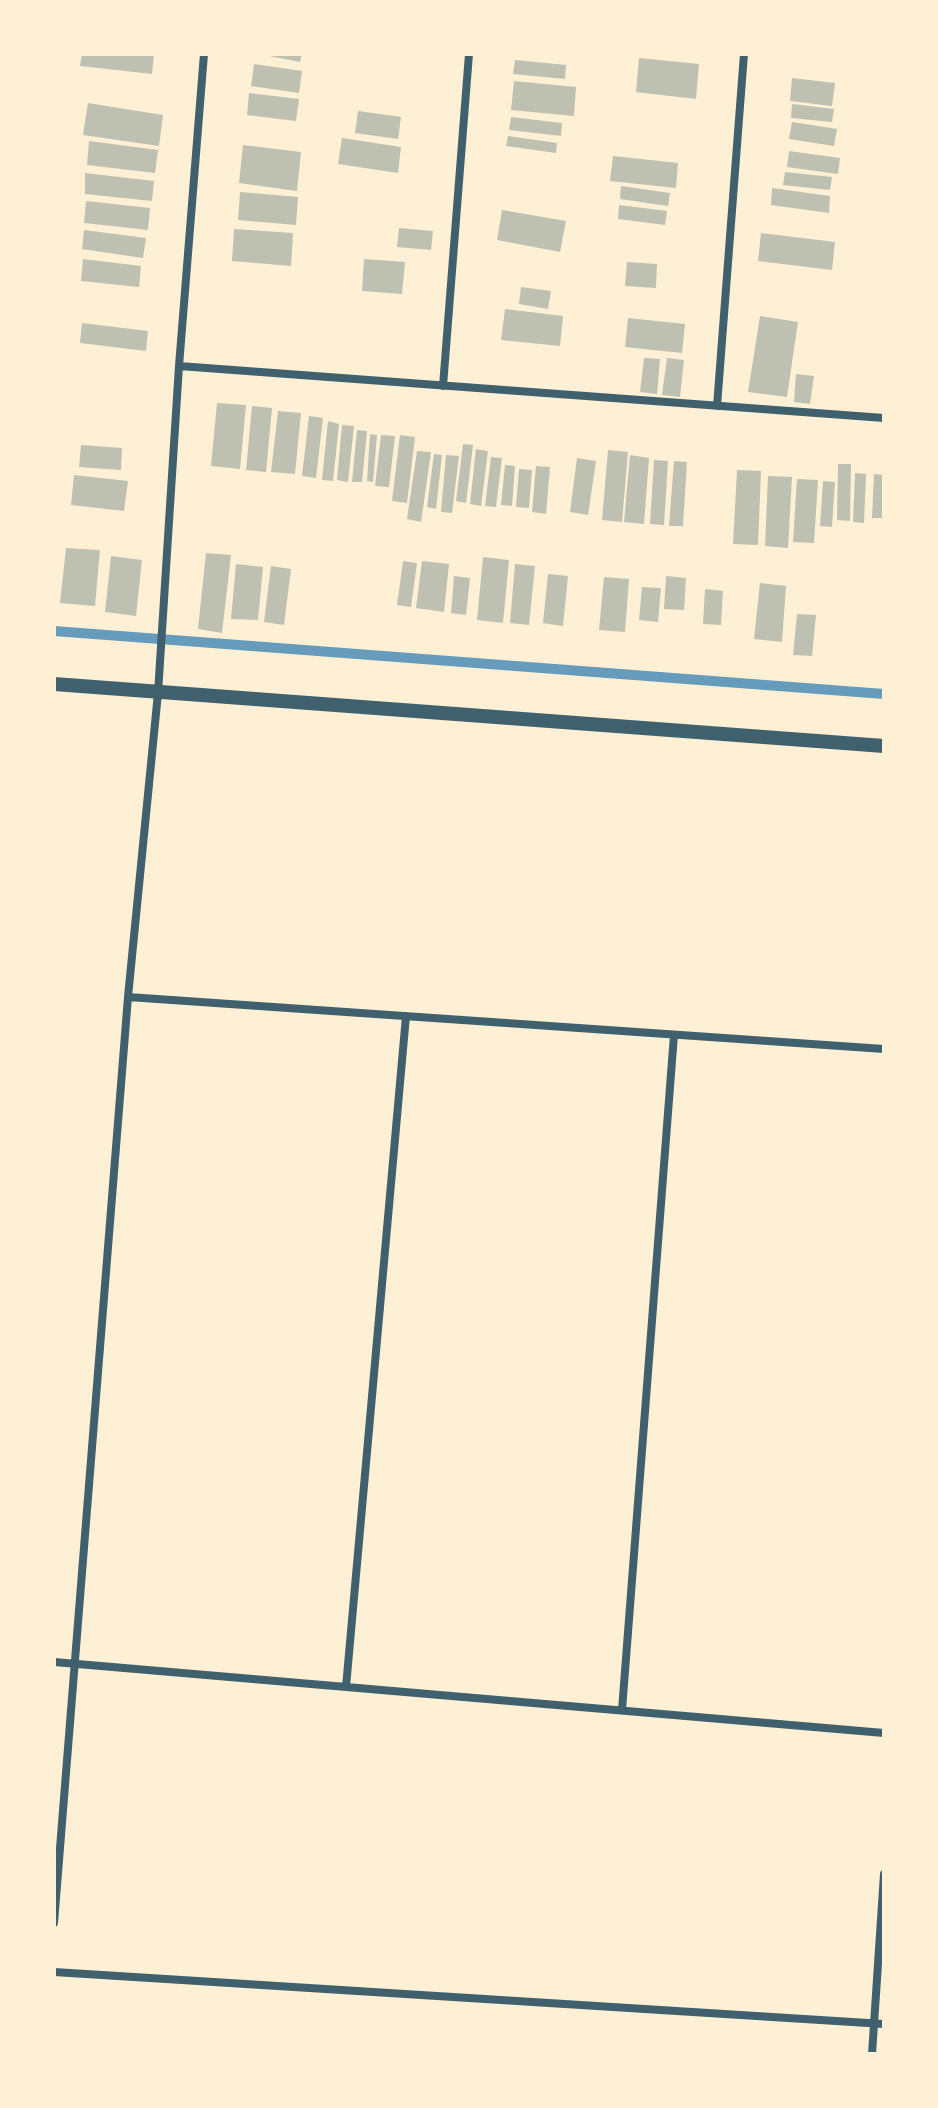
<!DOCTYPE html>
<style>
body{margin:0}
#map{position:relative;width:938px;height:2108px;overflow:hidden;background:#fdf0d5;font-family:"Titillium Web",sans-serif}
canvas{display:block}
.frame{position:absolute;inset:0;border:56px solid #fdf0d5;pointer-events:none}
</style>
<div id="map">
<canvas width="938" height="2108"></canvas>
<div class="frame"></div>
</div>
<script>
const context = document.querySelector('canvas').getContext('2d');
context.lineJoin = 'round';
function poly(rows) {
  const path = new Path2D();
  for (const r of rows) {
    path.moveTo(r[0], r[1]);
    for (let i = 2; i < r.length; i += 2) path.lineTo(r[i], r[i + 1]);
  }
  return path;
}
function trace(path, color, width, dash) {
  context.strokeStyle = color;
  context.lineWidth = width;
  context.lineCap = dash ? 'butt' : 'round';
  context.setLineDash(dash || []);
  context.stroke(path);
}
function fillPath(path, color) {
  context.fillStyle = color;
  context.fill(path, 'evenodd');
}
const stream = poly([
 [54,631,884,694]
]);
const building = poly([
 [82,54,154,54,152,74,80,66],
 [259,54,302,54,300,62],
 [639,58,699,64,696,99,636,92],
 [515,60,566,65,565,79,513,74],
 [254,64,302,71,299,93,251,86],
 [792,78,835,83,832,106,790,101],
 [514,81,576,87,574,116,511,110],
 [249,93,299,99,296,121,247,115],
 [88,103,163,115,159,146,83,135],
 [792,104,834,109,832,122,791,118],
 [358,111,401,117,398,139,355,133],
 [511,117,562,123,561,136,509,130],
 [792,122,837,129,834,146,789,139],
 [508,136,557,143,556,153,506,146],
 [342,138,401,147,398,173,338,164],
 [89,141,158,150,155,173,87,165],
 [243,145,301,152,297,191,239,183],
 [789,151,840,158,838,174,787,167],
 [613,156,678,163,676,188,610,181],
 [785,172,832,177,830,190,783,185],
 [85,173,154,181,152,201,85,194],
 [621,186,670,193,668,206,620,199],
 [772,188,830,196,829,213,771,205],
 [240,192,298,197,296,225,238,220],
 [86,201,150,208,148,230,84,223],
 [619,205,667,211,665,225,618,219],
 [502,210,566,221,560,252,497,240],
 [399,228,433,231,431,250,397,247],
 [234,229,293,233,291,266,232,261],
 [84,230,146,238,143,258,82,249],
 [761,233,835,242,832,270,758,261],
 [83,259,141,266,139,287,81,281],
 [364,259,405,262,402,294,362,291],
 [627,262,657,264,656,288,625,286],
 [521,287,551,291,548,309,519,304],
 [505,309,563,316,560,346,501,340],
 [760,316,798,322,787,397,748,392],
 [628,318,685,324,682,353,625,347],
 [82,323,148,331,146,351,80,343],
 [644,358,660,359,657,394,640,392],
 [667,358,684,360,680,397,662,395],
 [796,374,814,376,810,404,794,402],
 [217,403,246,405,240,469,211,466],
 [252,406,272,408,266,472,246,470],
 [278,411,301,413,295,474,271,472],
 [309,416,323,418,316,478,302,476],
 [328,421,339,424,333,481,322,480],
 [342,425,354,426,348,482,337,480],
 [357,430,367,431,362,482,352,482],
 [370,434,377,435,373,482,367,481],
 [381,435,395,436,389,487,375,486],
 [400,435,415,437,407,503,392,501],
 [463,444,473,445,466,503,456,501],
 [81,445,122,448,121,470,79,467],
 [476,449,488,451,481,506,470,504],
 [608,450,628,452,622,522,602,520],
 [417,451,431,452,421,522,407,519],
 [434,454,442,455,436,509,427,507],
 [446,455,459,456,452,513,441,512],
 [630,455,649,458,644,524,624,522],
 [491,457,502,458,496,507,485,506],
 [577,458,596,461,588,515,570,512],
 [654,460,668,461,664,525,650,524],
 [674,461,687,462,683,526,669,526],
 [838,464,851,464,850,521,837,520],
 [505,465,515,466,512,506,501,505],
 [536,466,550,467,546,514,532,512],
 [519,469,532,470,529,508,516,507],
 [737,470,761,471,758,545,733,544],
 [855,473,866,474,864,523,853,522],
 [874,474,884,475,884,518,872,518],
 [74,475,128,481,124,511,71,505],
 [768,476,792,477,788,548,765,546],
 [797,479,818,480,814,543,793,542],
 [823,481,835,482,832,527,820,526],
 [66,548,100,550,95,606,60,603],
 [206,553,231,555,222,633,198,629],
 [111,556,142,560,136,616,105,612],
 [483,557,509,560,503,623,477,620],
 [403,561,417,563,411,607,397,605],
 [422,561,449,564,444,612,416,608],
 [236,564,263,567,258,620,231,619],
 [515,564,535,566,529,625,510,623],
 [271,566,291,569,284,625,264,622],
 [548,574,568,576,563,626,543,623],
 [454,576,470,578,466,615,451,613],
 [666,576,686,578,684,610,664,609],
 [604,577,629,579,625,632,599,630],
 [760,583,786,586,782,642,754,639],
 [642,587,661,588,658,622,639,620],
 [705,589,723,591,721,625,703,624],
 [797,614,816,615,812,656,793,655]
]);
const minor = poly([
 [179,366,884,418],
 [443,386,469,54],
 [717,406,744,54],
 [128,997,884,1049],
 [54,1662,884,1733],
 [346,1687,406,1016],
 [622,1710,674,1035],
 [54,1923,128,997,158,693,179,366,204,54],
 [54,1972,884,2024],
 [872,2054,884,1874]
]);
const tertiary = poly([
 [54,684,884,746]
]);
trace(stream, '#669bbc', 10);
fillPath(building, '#bec0b2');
trace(minor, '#3f606c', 8);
trace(tertiary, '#3f606c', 14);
</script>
